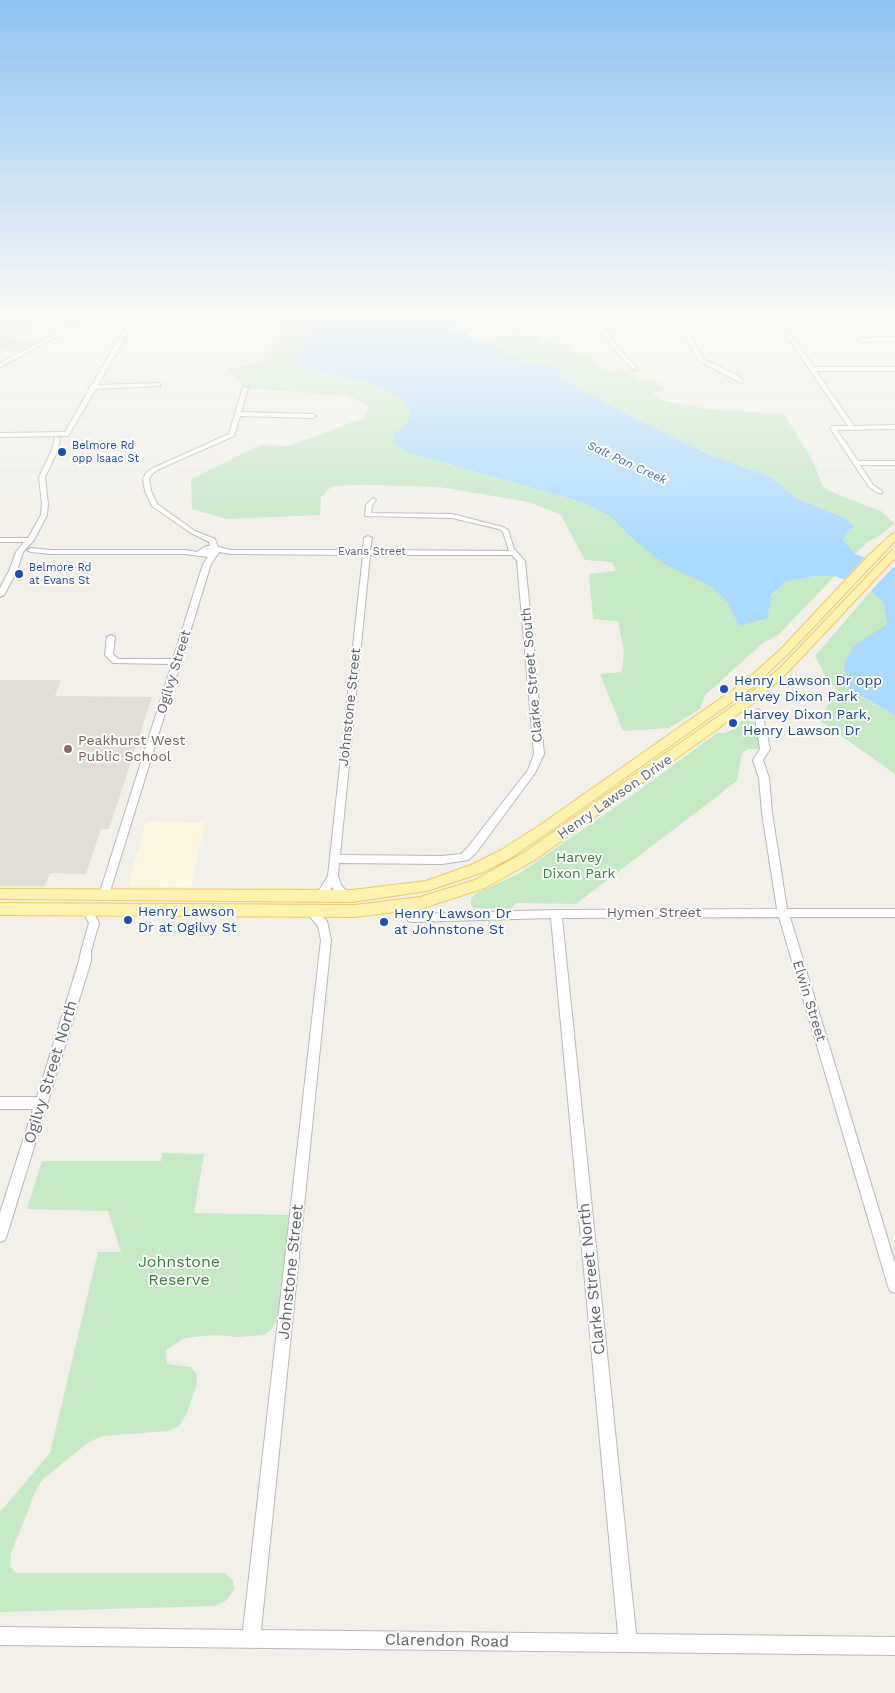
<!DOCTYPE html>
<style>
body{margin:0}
canvas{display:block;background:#f1efe8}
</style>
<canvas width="895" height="1693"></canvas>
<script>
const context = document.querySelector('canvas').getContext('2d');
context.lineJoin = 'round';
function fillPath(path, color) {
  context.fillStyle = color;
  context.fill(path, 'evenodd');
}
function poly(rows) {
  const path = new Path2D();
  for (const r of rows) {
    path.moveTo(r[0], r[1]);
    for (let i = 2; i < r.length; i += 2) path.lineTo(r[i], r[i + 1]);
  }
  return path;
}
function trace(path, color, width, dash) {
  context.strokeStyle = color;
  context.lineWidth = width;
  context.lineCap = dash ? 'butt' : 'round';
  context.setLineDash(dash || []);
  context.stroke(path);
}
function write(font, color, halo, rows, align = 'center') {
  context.font = font + ' "Work Sans",sans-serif';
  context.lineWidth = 4;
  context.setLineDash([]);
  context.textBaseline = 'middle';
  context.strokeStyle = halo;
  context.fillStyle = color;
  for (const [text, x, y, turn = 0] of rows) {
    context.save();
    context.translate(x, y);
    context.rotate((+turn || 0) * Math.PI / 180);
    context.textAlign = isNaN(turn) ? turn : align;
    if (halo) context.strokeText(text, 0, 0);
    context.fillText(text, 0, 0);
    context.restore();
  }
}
const commercial = poly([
 [146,822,205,823,191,887,128,886]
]);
const education = poly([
 [0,680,61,680,55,696,152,697,109,829,101,829,86,874,50,873,45,886,0,886]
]);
const green = poly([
 [0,313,58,313,10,339,41,340,19,350,0,349],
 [278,313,301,313,299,326,308,333,305,368,368,383,399,396,409,408,409,421,394,444,406,452,582,502,611,517,633,539,665,564,710,586,727,602,739,626,787,581,816,576,835,576,778,635,763,643,705,695,700,709,669,728,623,731,600,674,622,672,624,651,618,621,593,619,589,574,616,571,612,562,585,560,561,515,529,502,439,487,367,485,332,486,321,497,320,515,227,519,192,509,191,479,260,445,289,446,364,418,369,406,347,396,245,388,228,369,262,362,265,355,281,341],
 [442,313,467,313,468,320,483,320,484,322,455,325,460,329,448,332,439,321],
 [509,334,541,336,540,341,574,346,567,351,589,357,603,370,627,372,639,378,656,382,665,390,653,393,661,400,707,409,784,414,814,463,823,487,834,493,881,511,894,523,883,533,865,544,855,554,842,540,847,531,847,519,794,497,773,478,710,455,634,418,559,377,558,376,565,373,557,368,527,363,484,342],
 [871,591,884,603,887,625,853,646,848,690,895,715,895,774,819,720,828,705,841,693,827,680,815,656],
 [744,717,753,721,759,743,758,749,748,749,742,753,737,781,576,904,516,903,511,909,473,908,471,904,471,899,475,894,520,873,634,794,717,733,725,733,738,727],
 [162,1153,204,1154,194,1213,289,1215,277,1320,272,1329,263,1335,239,1337,215,1335,184,1338,166,1350,167,1364,191,1367,196,1373,197,1384,186,1415,179,1426,168,1431,102,1436,89,1442,43,1479,36,1490,20,1531,11,1553,10,1566,16,1573,225,1573,233,1580,234,1589,227,1600,215,1606,0,1612,0,1512,50,1453,98,1252,121,1252,108,1211,27,1209,42,1161,161,1161]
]);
const water = poly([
 [301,313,442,313,439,321,448,331,460,329,467,332,470,338,489,344,527,363,557,368,565,373,558,375,559,377,634,418,710,455,773,478,794,497,847,519,854,527,847,531,843,540,855,554,895,568,895,715,848,689,844,666,853,646,887,624,884,603,871,591,835,576,816,576,787,581,771,595,768,618,739,626,727,602,710,586,664,564,633,539,611,517,582,502,406,452,394,444,395,432,402,429,409,421,409,408,399,396,368,383,305,368,297,358,308,334,299,326]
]);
const pier = poly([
 [866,556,895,565,869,593,842,582]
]);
const minor = poly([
 [95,313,101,313,0,367,0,363,95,313],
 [134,313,139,313,98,385,158,383,160,384,160,386,96,389,68,436,0,437,0,433,65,432,90,388,89,387,92,385,134,313],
 [772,313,777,313,781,320,895,320,895,322,783,323,814,367,895,367,895,371,816,371,854,426,895,425,895,429,837,430,858,461,895,461,895,465,860,465,873,485,882,491,882,493,878,493,869,487,830,428,833,426,848,426,778,323,684,323,703,359,735,374,744,381,741,383,699,361,679,323,600,323,621,351,636,367,636,369,634,370,617,353,594,323,507,323,505,322,507,321,776,320,772,313],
 [895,337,895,341,861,342,858,340,861,338,895,337],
 [243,387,248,388,241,412,313,414,316,416,313,418,240,416,234,436,157,470,151,475,149,479,151,491,157,504,195,531,215,539,218,547,231,550,363,550,364,538,368,536,372,538,370,550,509,551,503,532,499,529,452,518,365,516,366,505,373,498,376,500,372,505,371,513,452,514,503,527,508,530,514,549,525,561,544,754,535,773,476,853,468,860,442,864,339,863,338,876,341,885,351,896,350,899,342,899,332,887,324,900,316,900,315,897,328,876,363,555,231,554,219,552,211,564,109,895,108,898,104,899,100,898,99,895,172,664,113,663,105,655,107,637,111,635,115,637,113,654,118,659,173,659,203,564,208,557,185,554,51,554,31,552,27,550,31,548,51,550,185,550,197,552,206,546,210,546,209,542,191,533,152,506,145,491,143,479,146,473,153,468,229,434,243,387],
 [370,555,512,555,517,561,534,754,528,770,468,847,461,854,442,856,340,855,370,555],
 [55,437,60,438,58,450,45,477,48,504,47,515,34,540,23,552,17,571,4,595,0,597,0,588,9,571,16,552,24,542,0,542,0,538,28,538,41,515,42,504,39,477,52,450,55,437],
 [758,709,762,712,770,749,763,760,769,778,772,813,787,909,895,909,895,917,790,917,895,1263,895,1293,890,1291,888,1286,779,917,562,918,636,1634,895,1637,895,1655,0,1645,0,1627,243,1630,321,940,318,926,305,911,306,908,310,907,314,908,327,921,331,940,261,1630,618,1634,551,918,412,922,408,921,407,918,408,915,412,914,556,910,777,909,762,813,759,778,753,760,760,749,754,712,758,709],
 [87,906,91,907,99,923,91,951,91,961,7,1235,5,1240,0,1242,0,1213,33,1109,0,1109,0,1097,37,1097,79,961,81,951,89,923,82,910,83,907,87,906]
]);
const major = poly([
 [895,533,895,541,788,654,752,688,550,831,511,858,481,873,427,891,352,902,0,899,0,889,352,890,426,881,471,865,501,850,540,825,744,682,780,650,869,555,892,534,895,533],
 [895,549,895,558,788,672,755,702,535,860,485,888,420,909,355,917,0,915,0,903,355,905,420,897,475,880,525,852,747,696,780,668,892,550,895,549]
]);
const markers = [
 [62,452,5,"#1a4fb4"],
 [19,574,5,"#1a4fb4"],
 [724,689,5,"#1a4fb4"],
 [733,723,5,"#1a4fb4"],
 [68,749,5,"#8d6e63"],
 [128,920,5,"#1a4fb4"],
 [384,922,5,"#1a4fb4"]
];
const farTransitnames = [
 ["Belmore Rd",72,446],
 ["opp Isaac St",72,459],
 ["Belmore Rd",29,568],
 ["at Evans St",29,581]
];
const farStreetnames = [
 ["Evans Street",372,552]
];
const farWaternames = [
 ["Salt Pan Creek",627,463,25]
];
const streetNames = [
 ["Ogilvy Street",174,672,-73],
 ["Clarke Street South",532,675,-95],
 ["Johnstone Street",350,707,-84],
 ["Henry Lawson Drive",615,797,-35],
 ["Hymen Street",654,913],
 ["Elwin Street",809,1001,73]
];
const transitNames = [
 ["Henry Lawson Dr opp",734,681],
 ["Harvey Dixon Park",734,697],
 ["Harvey Dixon Park,",743,715],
 ["Henry Lawson Dr",743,731],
 ["Henry Lawson",138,912],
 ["Dr at Ogilvy St",138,928],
 ["Henry Lawson Dr",394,914],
 ["at Johnstone St",394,930]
];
const educationNames = [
 ["Peakhurst West",78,741],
 ["Public School",78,757]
];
const parkNames = [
 ["Harvey",579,858],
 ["Dixon Park",579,874]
];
const nearStreetnames = [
 ["Ogilvy Street North",51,1072,-73],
 ["Johnstone Street",291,1272,-84],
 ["Clarke Street North",592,1279,-96],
 ["Clarendon Road",447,1641,1]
];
const nearParknames = [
 ["Johnstone",179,1262],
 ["Reserve",179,1280]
];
fillPath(commercial, '#fef7e0');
fillPath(education, '#e1ded6');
fillPath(green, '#c5e8c5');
fillPath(water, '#aadaff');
fillPath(pier, '#f1efe8');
trace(minor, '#b5b8bc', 2);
trace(major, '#f2c960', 2);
fillPath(minor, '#fff');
fillPath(major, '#fff2af');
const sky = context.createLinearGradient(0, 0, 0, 550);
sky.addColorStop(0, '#8fc3f1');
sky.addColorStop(0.57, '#f9f8f5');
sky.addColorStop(1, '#f9f8f500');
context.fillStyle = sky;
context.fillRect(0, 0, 895, 550);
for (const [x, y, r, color] of markers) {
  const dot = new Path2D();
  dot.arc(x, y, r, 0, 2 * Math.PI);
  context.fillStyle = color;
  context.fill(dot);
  trace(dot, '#fff', 2);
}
write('11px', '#164399', '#fff', farTransitnames, 'left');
write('11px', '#5f6368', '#fff', farStreetnames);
write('italic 12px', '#4174aa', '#fff', farWaternames);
write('14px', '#5f6368', '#fff', streetNames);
write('14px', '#164399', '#fff', transitNames, 'left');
write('14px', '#785e54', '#fff', educationNames, 'left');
write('14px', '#348238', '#fff', parkNames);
write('16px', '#5f6368', '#fff', nearStreetnames);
write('16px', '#348238', '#fff', nearParknames);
</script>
